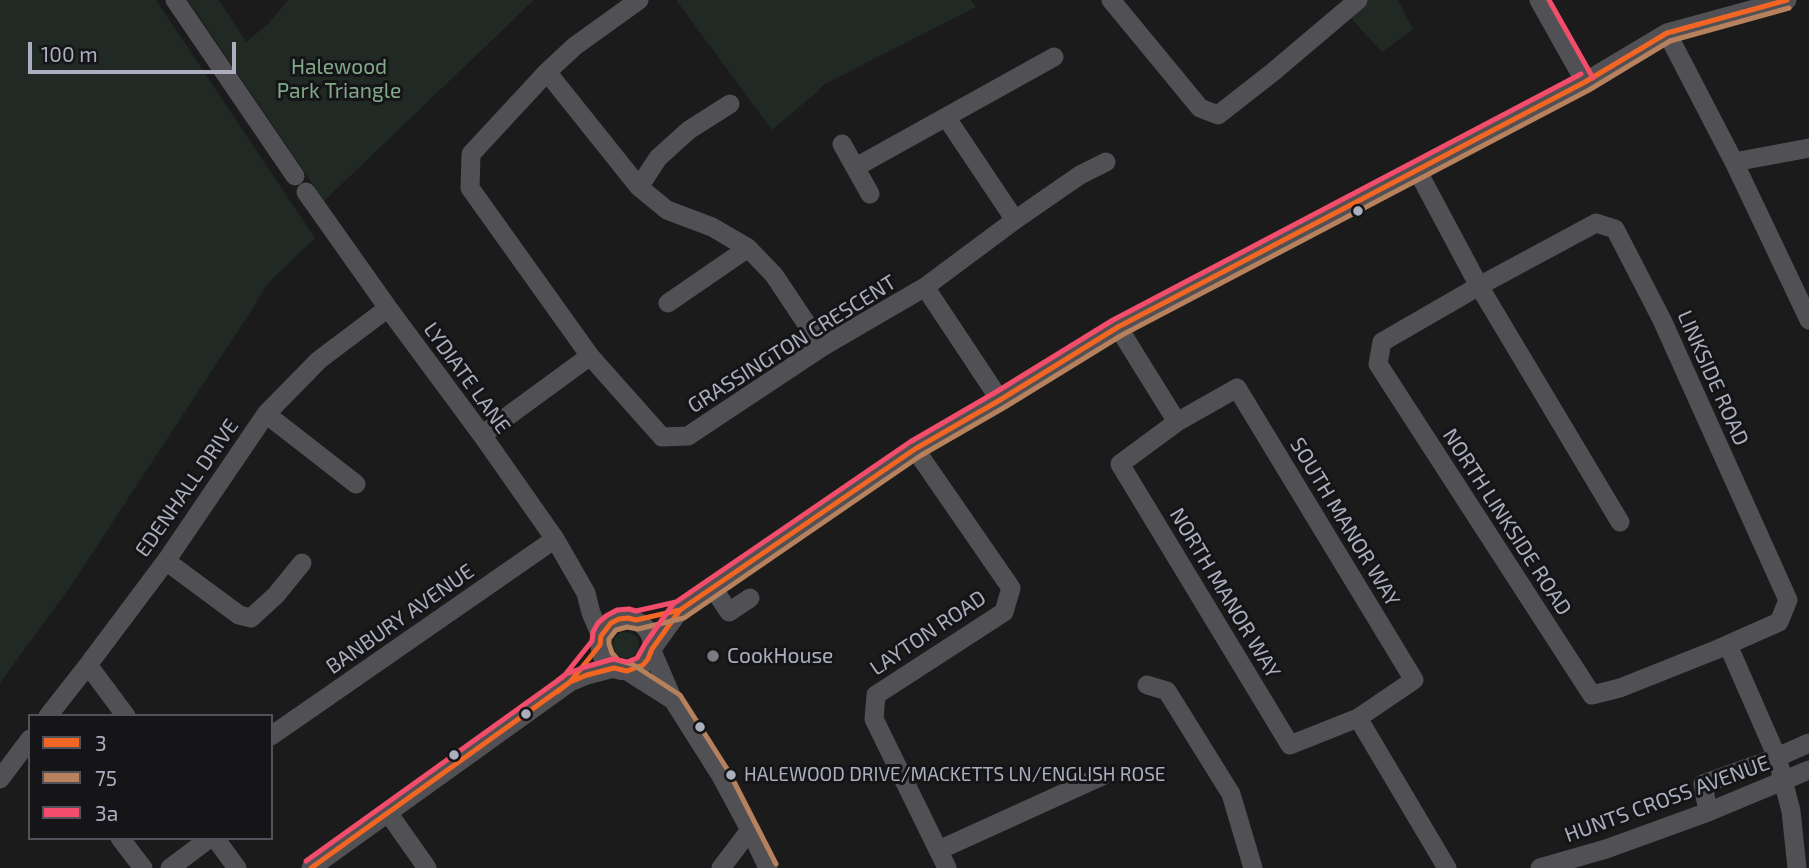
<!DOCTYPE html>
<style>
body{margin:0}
#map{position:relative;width:1809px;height:868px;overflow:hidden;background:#1b1b1c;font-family:"Exo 2",sans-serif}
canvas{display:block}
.legend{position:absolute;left:28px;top:714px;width:245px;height:126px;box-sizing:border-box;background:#151518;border:2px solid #51525a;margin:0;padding:9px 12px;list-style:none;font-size:21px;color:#abaebd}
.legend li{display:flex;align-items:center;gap:14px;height:35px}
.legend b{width:35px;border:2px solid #51525a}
.scale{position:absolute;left:28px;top:42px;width:208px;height:32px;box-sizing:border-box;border:4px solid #abaebd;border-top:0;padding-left:9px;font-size:21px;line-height:24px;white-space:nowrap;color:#abaebd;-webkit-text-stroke:5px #151518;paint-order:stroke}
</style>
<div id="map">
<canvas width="1809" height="868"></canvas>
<ul class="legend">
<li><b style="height:9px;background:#f26522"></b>3</li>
<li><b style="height:9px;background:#b6815c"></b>75</li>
<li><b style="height:9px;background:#f44d6c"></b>3a</li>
</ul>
<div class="scale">100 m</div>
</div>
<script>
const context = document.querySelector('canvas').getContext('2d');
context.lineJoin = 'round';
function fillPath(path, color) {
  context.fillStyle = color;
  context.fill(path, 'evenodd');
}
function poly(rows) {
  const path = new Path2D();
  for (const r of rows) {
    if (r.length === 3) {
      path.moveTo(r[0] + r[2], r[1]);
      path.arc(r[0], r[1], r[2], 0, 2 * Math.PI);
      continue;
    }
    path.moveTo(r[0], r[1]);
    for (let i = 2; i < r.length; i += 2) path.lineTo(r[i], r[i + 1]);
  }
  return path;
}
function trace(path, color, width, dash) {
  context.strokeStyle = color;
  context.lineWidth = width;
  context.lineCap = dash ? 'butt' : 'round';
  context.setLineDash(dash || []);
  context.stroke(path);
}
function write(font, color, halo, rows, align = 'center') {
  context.font = font + ' "Exo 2",sans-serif';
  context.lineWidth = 6;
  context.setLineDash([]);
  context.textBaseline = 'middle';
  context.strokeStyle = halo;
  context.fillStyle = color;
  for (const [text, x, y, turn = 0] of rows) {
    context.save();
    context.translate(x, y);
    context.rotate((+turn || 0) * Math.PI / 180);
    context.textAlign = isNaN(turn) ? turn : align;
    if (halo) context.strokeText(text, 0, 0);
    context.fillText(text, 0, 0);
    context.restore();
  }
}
const green = poly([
 [0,0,156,0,315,238,268,283,253,308,70,587,0,683],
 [188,0,219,0,246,42,267,25,288,0,534,0,324,201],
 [676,0,971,0,976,7,823,85,817,92,772,130],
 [1358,0,1398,0,1413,29,1382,52,1345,12],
 [626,645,13]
]);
const minor = poly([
 [175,0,295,176],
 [639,0,575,46,547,72,471,154,470,188,590,356,662,437,688,436,822,347,925,287,1015,220,1080,175,1106,162],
 [1111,0,1200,108,1218,115,1273,72,1358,0],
 [1539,0,1585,82],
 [1667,33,1734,162,1809,320],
 [547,72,639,187,667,210,712,227,748,248,774,275,822,347],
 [946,117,1015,220],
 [842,144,870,194],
 [1734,162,1809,148],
 [856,167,1054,57],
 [1417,170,1479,286,1596,223,1615,229,1662,320,1788,600,1779,622,1718,649,1620,688,1592,695,1378,364,1382,342,1479,286,1620,522],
 [639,187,658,158,689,130,730,104],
 [306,192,388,308,482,435,555,539,586,593,591,613,601,636],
 [925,287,1000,400],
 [668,303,748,248],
 [1118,327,1177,422],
 [1237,388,1414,680,1358,718,1290,745,1120,464,1177,422,1237,388],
 [266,414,356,484],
 [482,435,590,356],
 [915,449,1011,588,1004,612,876,695,874,719,947,868],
 [166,561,239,615,251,618,276,595,302,563],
 [713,588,729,612,750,598],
 [626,645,26],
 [1728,645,1777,757,1791,811,1797,868],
 [652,649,680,610,915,449,1000,400,1118,327,1585,82,1667,33,1787,0],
 [652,651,673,700,721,776,750,830,768,868],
 [88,665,126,716],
 [627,671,673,700],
 [1147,685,1167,691,1231,794,1253,868],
 [48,716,88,665,166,561,266,414,319,360,388,308],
 [1358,718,1447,868],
 [271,736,555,539],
 [0,779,30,739],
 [1708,812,1703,784,1773,759,1809,743],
 [389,814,427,868],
 [120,838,143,868],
 [215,838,237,868],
 [939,850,1104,775],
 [170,868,210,838],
 [311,868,570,682,587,675,614,668],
 [721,868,750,830],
 [1540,868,1606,849,1708,812,1809,770]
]);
const bus1 = poly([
 [557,692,570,682,587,675,614,668,627,671,643,665,648,659,652,649,680,610,696,599],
 [311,868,570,682,600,645,601,636,611,623,619,619,628,618,636,620,680,610,915,449,1000,400,1118,327,1585,82,1667,33,1787,0]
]);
const bus2 = poly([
 [776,864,729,772,680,695,632,664,618,660,612,653,609,644,609,639,616,630,627,627,638,629,684,618,920,456,1005,407,1122,335,1589,90,1670,41,1789,8]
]);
const bus3 = poly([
 [1549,0,1593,78],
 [553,684,566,674,585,667,613,659,627,662,637,658,645,644,673,604,691,592],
 [306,861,564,676,592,641,593,632,598,623,606,616,617,610,629,609,636,611,676,602,910,442,996,392,1113,320,1581,74]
]);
const markers = [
 [1358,211,6,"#abaebd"],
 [713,656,7,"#797b85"],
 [526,714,6,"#abaebd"],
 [700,727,6,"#abaebd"],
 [454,755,6,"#abaebd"],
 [731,775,6,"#abaebd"]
];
const busNames = [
 ["HALEWOOD DRIVE/MACKETTS LN/ENGLISH ROSE",744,775]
];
const parkNames = [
 ["Halewood",339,67],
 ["Park Triangle",339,91]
];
const streetNames = [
 ["GRASSINGTON CRESCENT",792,344,-32],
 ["LYDIATE LANE",467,378,54],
 ["LINKSIDE ROAD",1713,378,66],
 ["EDENHALL DRIVE",187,488,-55],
 ["SOUTH MANOR WAY",1345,522,59],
 ["NORTH LINKSIDE ROAD",1507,522,57],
 ["NORTH MANOR WAY",1225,593,59],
 ["BANBURY AVENUE",400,619,-35],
 ["LAYTON ROAD",928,633,-34],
 ["HUNTS CROSS AVENUE",1667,799,-20]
];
const poiNames = [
 ["CookHouse",727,656]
];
fillPath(green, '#202923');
trace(minor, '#515155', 19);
trace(bus1, '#f26522', 5);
trace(bus2, '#b6815c', 5);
trace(bus3, '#f44d6c', 5);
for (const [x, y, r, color] of markers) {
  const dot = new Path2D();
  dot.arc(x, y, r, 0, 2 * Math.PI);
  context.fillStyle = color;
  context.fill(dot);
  trace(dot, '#151518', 2.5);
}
write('19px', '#abaebd', '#151518', busNames, 'left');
write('21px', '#81a989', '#151518', parkNames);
write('21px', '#abaebd', '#151518', streetNames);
write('21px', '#abaebd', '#151518', poiNames, 'left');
</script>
